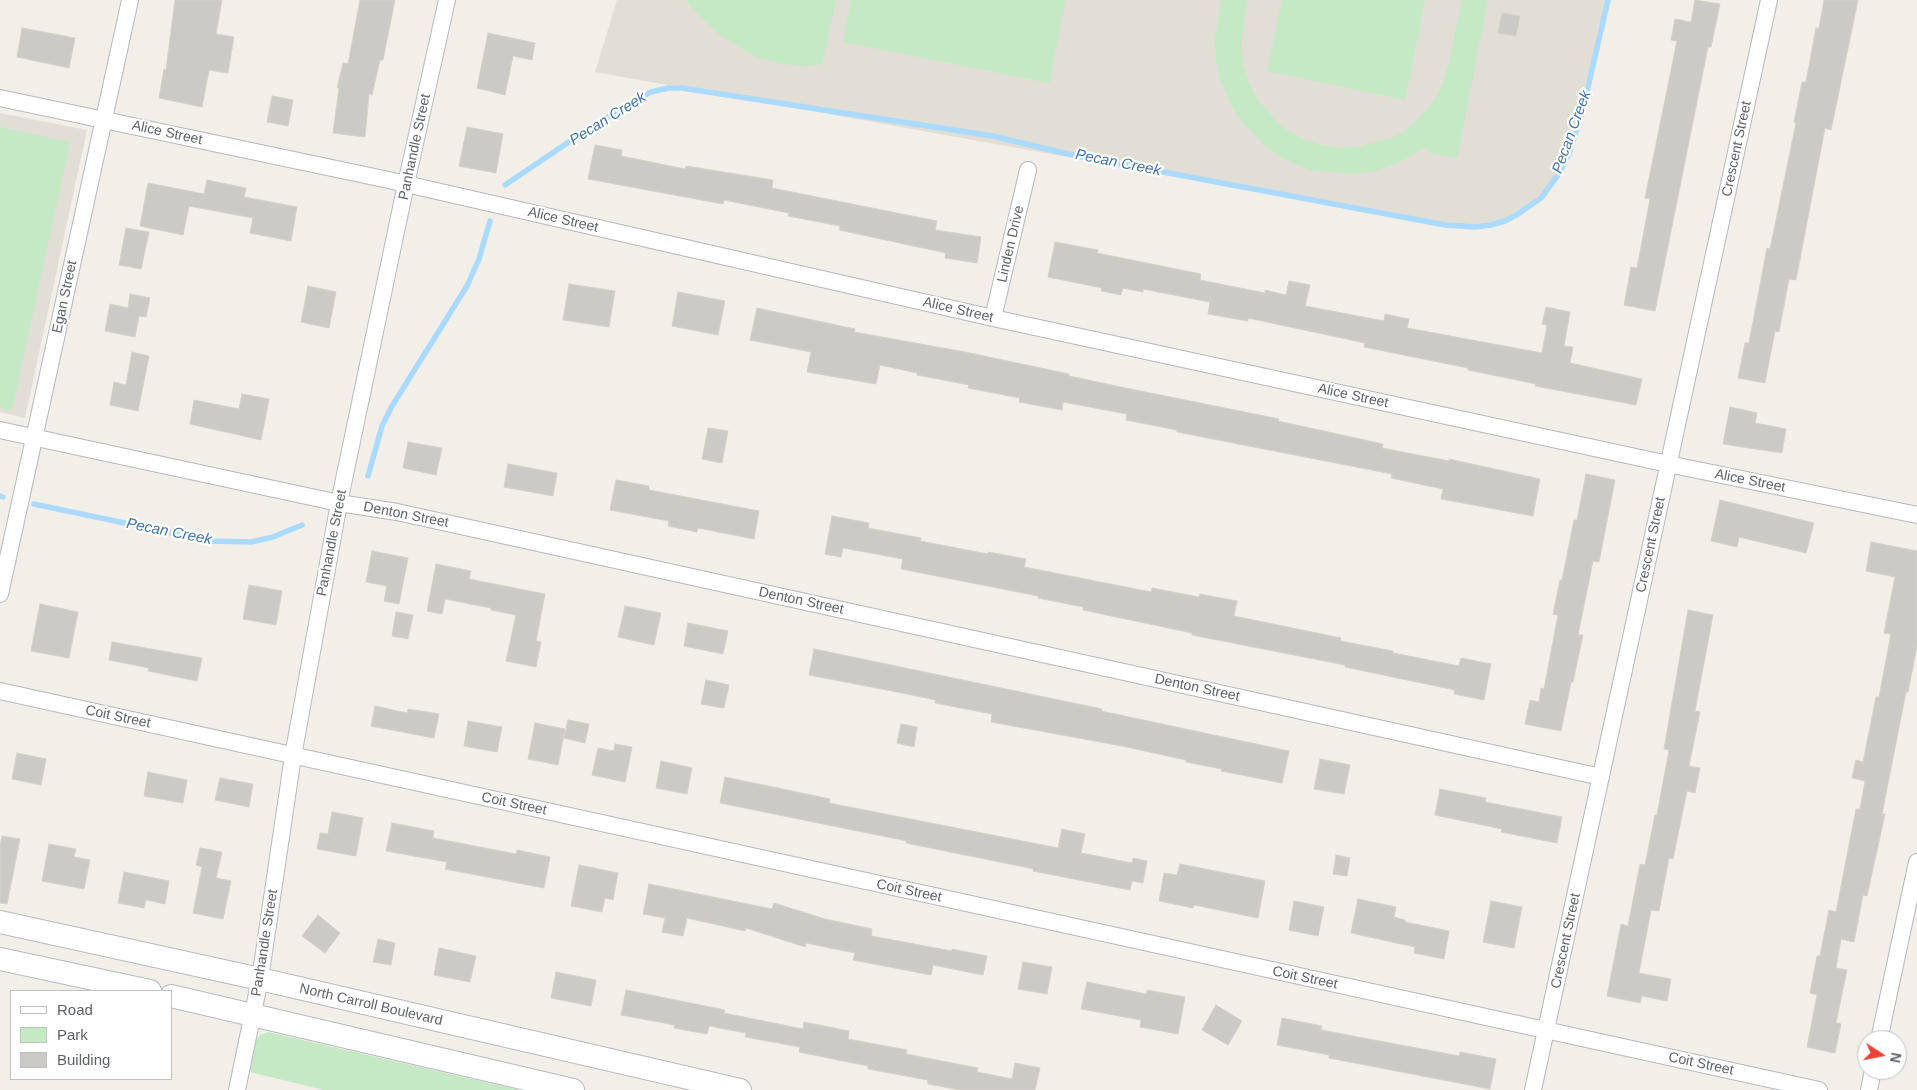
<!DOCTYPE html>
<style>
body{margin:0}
#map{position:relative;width:1917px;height:1090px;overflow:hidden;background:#f1efe8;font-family:Helvetica,sans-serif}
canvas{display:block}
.legend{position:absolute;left:10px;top:990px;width:162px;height:90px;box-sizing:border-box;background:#fff;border:1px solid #bfc1c3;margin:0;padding:6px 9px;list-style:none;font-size:15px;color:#5f6368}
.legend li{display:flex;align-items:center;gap:10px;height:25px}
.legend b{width:25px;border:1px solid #bfc1c3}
.north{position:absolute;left:1857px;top:1030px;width:50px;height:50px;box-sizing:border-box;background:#fff;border:1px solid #bfc1c3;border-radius:50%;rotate:101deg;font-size:14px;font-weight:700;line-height:20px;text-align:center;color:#5f6368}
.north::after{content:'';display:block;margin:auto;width:18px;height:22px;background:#ea4335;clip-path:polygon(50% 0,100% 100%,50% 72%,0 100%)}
</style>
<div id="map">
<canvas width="1917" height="1090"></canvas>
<ul class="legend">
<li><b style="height:6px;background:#fff"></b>Road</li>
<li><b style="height:14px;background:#c5e8c5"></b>Park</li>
<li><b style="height:14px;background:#cccac5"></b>Building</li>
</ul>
<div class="north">N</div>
</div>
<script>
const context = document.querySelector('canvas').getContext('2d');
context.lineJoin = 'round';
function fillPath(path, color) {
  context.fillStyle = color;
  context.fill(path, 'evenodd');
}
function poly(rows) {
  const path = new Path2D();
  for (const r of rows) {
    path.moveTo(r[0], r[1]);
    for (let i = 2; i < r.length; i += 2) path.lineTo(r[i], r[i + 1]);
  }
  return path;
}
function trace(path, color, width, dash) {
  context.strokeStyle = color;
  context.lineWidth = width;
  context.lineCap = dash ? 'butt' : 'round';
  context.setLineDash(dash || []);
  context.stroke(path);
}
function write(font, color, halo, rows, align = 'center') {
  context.font = font + ' Helvetica,sans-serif';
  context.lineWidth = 4.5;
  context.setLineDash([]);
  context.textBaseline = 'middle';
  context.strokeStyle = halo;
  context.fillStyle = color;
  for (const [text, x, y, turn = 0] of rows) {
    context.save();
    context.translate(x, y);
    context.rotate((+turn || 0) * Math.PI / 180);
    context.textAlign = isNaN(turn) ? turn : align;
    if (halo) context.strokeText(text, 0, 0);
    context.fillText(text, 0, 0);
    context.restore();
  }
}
const education = poly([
 [617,0,1608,0,1583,109,1569,154,1558,175,1541,198,1518,214,1505,221,1475,227,1451,226,595,72],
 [0,113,87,130,25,418,0,412]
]);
const green = poly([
 [687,0,836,0,822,64,802,66,783,64,756,57,721,36,691,7],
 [851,0,1066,0,1049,83,843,42],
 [1221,0,1248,0,1243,26,1241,47,1243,64,1249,83,1259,102,1283,128,1305,140,1322,145,1340,148,1357,147,1391,138,1405,131,1421,116,1433,102,1442,85,1448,67,1462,0,1488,0,1457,158,1430,153,1425,148,1396,164,1373,172,1352,174,1310,170,1284,159,1266,147,1237,116,1221,82,1216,62,1215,39],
 [1282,0,1425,0,1405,100,1267,71],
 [0,127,70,142,12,410,0,408],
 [268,1032,519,1090,324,1090,250,1072,256,1041,260,1035]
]);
const stream = poly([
 [505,185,588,129,637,99,651,92,668,88,682,88,993,136,1068,154,1445,225,1475,227,1491,225,1505,221,1518,214,1541,198,1558,175,1569,154,1583,109,1608,0],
 [368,476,382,426,392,406,467,286,479,259,490,221],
 [0,496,3,497],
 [34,504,210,541,251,542,273,537,302,525]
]);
const building = poly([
 [175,0,222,0,216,34,234,37,228,73,209,70,202,107,159,98,164,69,166,70,175,0],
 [360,0,395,0,383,60,380,60,372,95,369,94,365,137,333,133,339,88,337,88,343,63,348,64,360,0],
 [1695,0,1720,4,1711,47,1708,47,1655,311,1624,305,1631,267,1637,268,1650,199,1645,198,1677,41,1671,40,1675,19,1691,22,1695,0],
 [1824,0,1858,0,1831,130,1825,128,1796,280,1789,279,1779,332,1775,331,1765,383,1738,378,1745,343,1749,343,1767,248,1770,249,1796,123,1794,122,1802,82,1806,82,1816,28,1819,28,1824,0],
 [1502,13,1520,16,1516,36,1498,33,1502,13],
 [22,28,75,38,69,68,17,57,22,28],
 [488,33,535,43,532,60,513,56,505,95,477,88,488,33],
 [272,96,293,100,288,126,267,122,272,96],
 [467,127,503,134,496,173,459,166,467,127],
 [595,145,622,150,621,156,685,169,686,166,773,180,772,188,937,221,935,230,981,237,977,263,945,258,946,253,839,230,840,226,788,216,789,213,724,200,723,204,588,179,595,145],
 [207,180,246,188,244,197,297,207,291,241,250,233,253,218,189,206,183,235,140,226,148,183,204,194,207,180],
 [126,228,149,232,141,269,119,265,126,228],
 [1055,242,1098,250,1097,253,1201,274,1200,280,1265,293,1265,290,1286,295,1289,281,1310,285,1305,306,1384,321,1385,314,1409,319,1407,328,1542,353,1547,325,1542,324,1546,307,1570,312,1564,346,1573,347,1570,363,1642,379,1636,405,1535,386,1536,384,1468,370,1468,368,1364,347,1365,343,1248,318,1248,321,1208,314,1210,302,1143,289,1143,292,1123,288,1121,295,1101,291,1102,288,1048,277,1055,242],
 [569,284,615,291,609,327,563,320,569,284],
 [308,286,336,292,329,328,301,322,308,286],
 [678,292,725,301,718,335,672,326,678,292],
 [130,294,150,298,146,317,139,316,135,337,105,331,110,304,128,308,130,294],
 [757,308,855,329,854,332,965,352,1069,374,1069,376,1121,387,1279,419,1278,421,1383,444,1382,448,1449,461,1449,459,1540,479,1533,516,1441,499,1443,489,1391,478,1392,474,1177,432,1177,430,1126,420,1127,414,1063,402,1062,410,1019,402,1020,398,968,388,969,385,917,375,917,373,880,365,876,384,807,372,811,352,750,340,757,308],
 [132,352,149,356,138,411,110,405,114,382,126,385,132,352],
 [242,394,269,399,261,440,190,424,194,400,239,409,242,394],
 [1730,407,1757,413,1755,423,1786,429,1782,453,1723,444,1730,407],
 [708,428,728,431,722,463,702,459,708,428],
 [408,442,442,448,436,475,403,468,408,442],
 [508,464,557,473,553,496,504,487,508,464],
 [1586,474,1615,480,1599,562,1593,561,1578,635,1583,635,1573,682,1571,682,1561,731,1525,724,1530,700,1539,702,1541,688,1544,689,1558,615,1553,614,1560,580,1562,580,1574,520,1577,520,1586,474],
 [616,480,649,486,649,490,759,511,754,539,698,528,697,532,668,526,669,521,610,510,616,480],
 [1720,500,1814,523,1806,553,1739,537,1737,547,1711,541,1720,500],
 [832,516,869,523,868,528,921,538,920,541,988,554,988,552,1026,559,1024,567,1151,592,1152,588,1199,597,1200,594,1237,601,1234,616,1341,638,1340,641,1393,651,1393,653,1459,666,1461,658,1491,664,1484,700,1454,694,1455,690,1345,667,1345,665,1192,635,1192,633,1083,610,1083,607,1038,598,1038,596,901,569,903,559,843,548,841,557,825,554,832,516],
 [1871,542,1917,551,1917,646,1908,692,1906,692,1882,814,1885,814,1867,896,1863,895,1854,942,1841,939,1836,968,1847,970,1836,1023,1841,1024,1835,1053,1807,1047,1817,995,1810,993,1817,956,1820,956,1829,910,1836,912,1856,809,1860,809,1865,781,1852,778,1856,760,1863,762,1876,697,1879,697,1891,634,1884,633,1895,577,1866,571,1871,542],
 [372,551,408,558,399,604,384,601,387,586,366,582,372,551],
 [436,564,471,571,469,579,545,594,536,641,541,642,536,667,506,661,516,615,491,610,491,608,445,599,442,614,427,611,436,564],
 [249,585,282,591,276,625,243,619,249,585],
 [40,604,78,612,69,658,31,651,40,604],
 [625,606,661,613,654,645,618,637,625,606],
 [1688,610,1713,615,1695,711,1700,712,1689,766,1700,768,1695,793,1687,791,1673,859,1669,858,1659,911,1651,910,1639,973,1671,979,1667,1001,1642,996,1640,1003,1607,996,1621,924,1628,926,1640,864,1645,865,1655,815,1657,815,1669,750,1664,749,1688,610],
 [396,612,413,615,408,639,392,636,396,612],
 [688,623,728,631,723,654,684,646,688,623],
 [112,642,202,658,197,681,148,671,149,668,109,660,112,642],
 [814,649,1102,709,1101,711,1289,751,1282,783,1221,771,1222,769,1186,762,1186,760,1122,746,991,722,992,714,935,703,936,700,897,692,809,675,814,649],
 [706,680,729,685,724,708,701,704,706,680],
 [375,706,407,713,408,709,439,714,434,738,371,726,375,706],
 [568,720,589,724,585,743,564,738,568,720],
 [468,721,502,727,497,752,464,746,468,721],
 [535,723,565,729,558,765,528,759,535,723],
 [901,724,917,727,914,747,897,743,901,724],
 [615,744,632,747,625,782,592,775,598,748,614,751,615,744],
 [17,753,46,759,41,785,12,779,17,753],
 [1320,759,1350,765,1344,794,1314,789,1320,759],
 [661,761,692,768,687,794,656,788,661,761],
 [148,772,187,780,183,803,144,796,148,772],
 [725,777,830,799,829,803,1058,848,1062,829,1085,834,1081,853,1132,863,1133,858,1147,861,1143,883,1132,881,1130,890,1033,871,1034,869,906,843,907,841,720,803,725,777],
 [220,778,253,784,249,807,215,800,220,778],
 [1440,789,1486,798,1485,802,1562,817,1557,843,1501,832,1502,829,1435,815,1440,789],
 [332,812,363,818,356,856,317,849,320,833,328,834,332,812],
 [392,823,434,831,433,838,516,854,517,850,550,857,544,888,445,869,447,862,386,851,392,823],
 [2,836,20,839,7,904,0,903,0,846,2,836],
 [49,844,76,849,74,857,90,860,84,889,42,881,49,844],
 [200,848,222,852,216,878,231,881,223,919,193,913,202,867,196,865,200,848],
 [1336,855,1350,858,1347,876,1333,874,1336,855],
 [1180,864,1265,881,1258,918,1194,905,1193,908,1159,901,1164,873,1177,875,1180,864],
 [579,865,618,873,613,900,605,898,602,912,571,906,579,865],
 [124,872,169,881,165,904,146,900,144,908,118,903,124,872],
 [649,884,772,909,774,903,825,919,872,929,871,936,952,951,952,949,987,956,983,975,933,965,931,975,853,960,855,953,806,943,805,947,746,928,745,931,687,918,683,936,662,932,665,918,643,914,649,884],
 [1358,899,1396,907,1394,917,1405,920,1405,922,1449,931,1444,959,1414,953,1415,947,1351,933,1358,899],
 [1294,901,1324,907,1318,936,1289,930,1294,901],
 [1491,901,1522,907,1514,948,1483,942,1491,901],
 [318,915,340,933,325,953,302,936,318,915],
 [378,939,395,943,391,965,373,962,378,939],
 [439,948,476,956,470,982,434,975,439,948],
 [1023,962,1052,967,1047,994,1018,989,1023,962],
 [556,972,596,980,591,1006,551,998,556,972],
 [1087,982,1146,994,1147,990,1185,997,1178,1034,1140,1027,1141,1020,1081,1009,1087,982],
 [626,990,725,1010,724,1013,803,1029,804,1022,849,1031,848,1039,907,1050,906,1054,978,1068,977,1072,1012,1079,1015,1063,1040,1068,1035,1090,960,1090,928,1084,928,1080,868,1069,868,1066,799,1052,800,1047,745,1037,746,1033,709,1026,707,1034,674,1028,675,1025,621,1015,626,990],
 [1216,1005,1242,1021,1228,1045,1202,1030,1216,1005],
 [1282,1018,1322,1026,1321,1030,1459,1056,1460,1052,1496,1059,1490,1089,1329,1058,1329,1055,1277,1045,1282,1018]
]);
const minor = poly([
 [0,98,384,179,993,318,1668,464,1917,515],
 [993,318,1028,170],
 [0,430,339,503,397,512,1601,777],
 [0,594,130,0],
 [0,691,1819,1090],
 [1879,1040,1917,862],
 [237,1090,260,979,293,756,339,503,406,184,447,0],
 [1533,1090,1769,0],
 [1869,1090,1873,1070]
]);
const secondary = poly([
 [0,922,260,979,740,1090],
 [0,959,150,991],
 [171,996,573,1090]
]);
const streetNames = [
 ["Alice Street",167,133,12],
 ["Panhandle Street",415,147,-78],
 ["Crescent Street",1737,149,-78],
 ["Alice Street",563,220,13],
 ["Linden Drive",1011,244,-77],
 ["Egan Street",65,297,-78],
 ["Alice Street",958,310,13],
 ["Alice Street",1353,396,12],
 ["Alice Street",1750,481,11],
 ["Denton Street",406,515,11],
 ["Panhandle Street",332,543,-79],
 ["Crescent Street",1651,545,-78],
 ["Denton Street",801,601,12],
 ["Denton Street",1197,688,12],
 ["Coit Street",118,717,12],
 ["Coit Street",514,804,12],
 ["Coit Street",909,891,12],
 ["Crescent Street",1566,941,-78],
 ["Panhandle Street",265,943,-81],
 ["Coit Street",1305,978,12],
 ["North Carroll Boulevard",371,1005,13],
 ["Coit Street",1701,1064,12]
];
const waterNames = [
 ["Pecan Creek",608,119,-32],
 ["Pecan Creek",1572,132,-70],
 ["Pecan Creek",1118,163,11],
 ["Pecan Creek",169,532,11]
];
fillPath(education, '#e1ded6');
fillPath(green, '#c5e8c5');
trace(stream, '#aadaff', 5.5);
fillPath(building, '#cccac5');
trace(building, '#d6d1c6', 1);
trace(minor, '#b5b8bc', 18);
trace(secondary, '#b6babf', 24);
trace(minor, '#fff', 16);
trace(secondary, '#fff', 22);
write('14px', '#5f6368', '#fff', streetNames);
write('italic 15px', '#4174aa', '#fff', waterNames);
</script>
